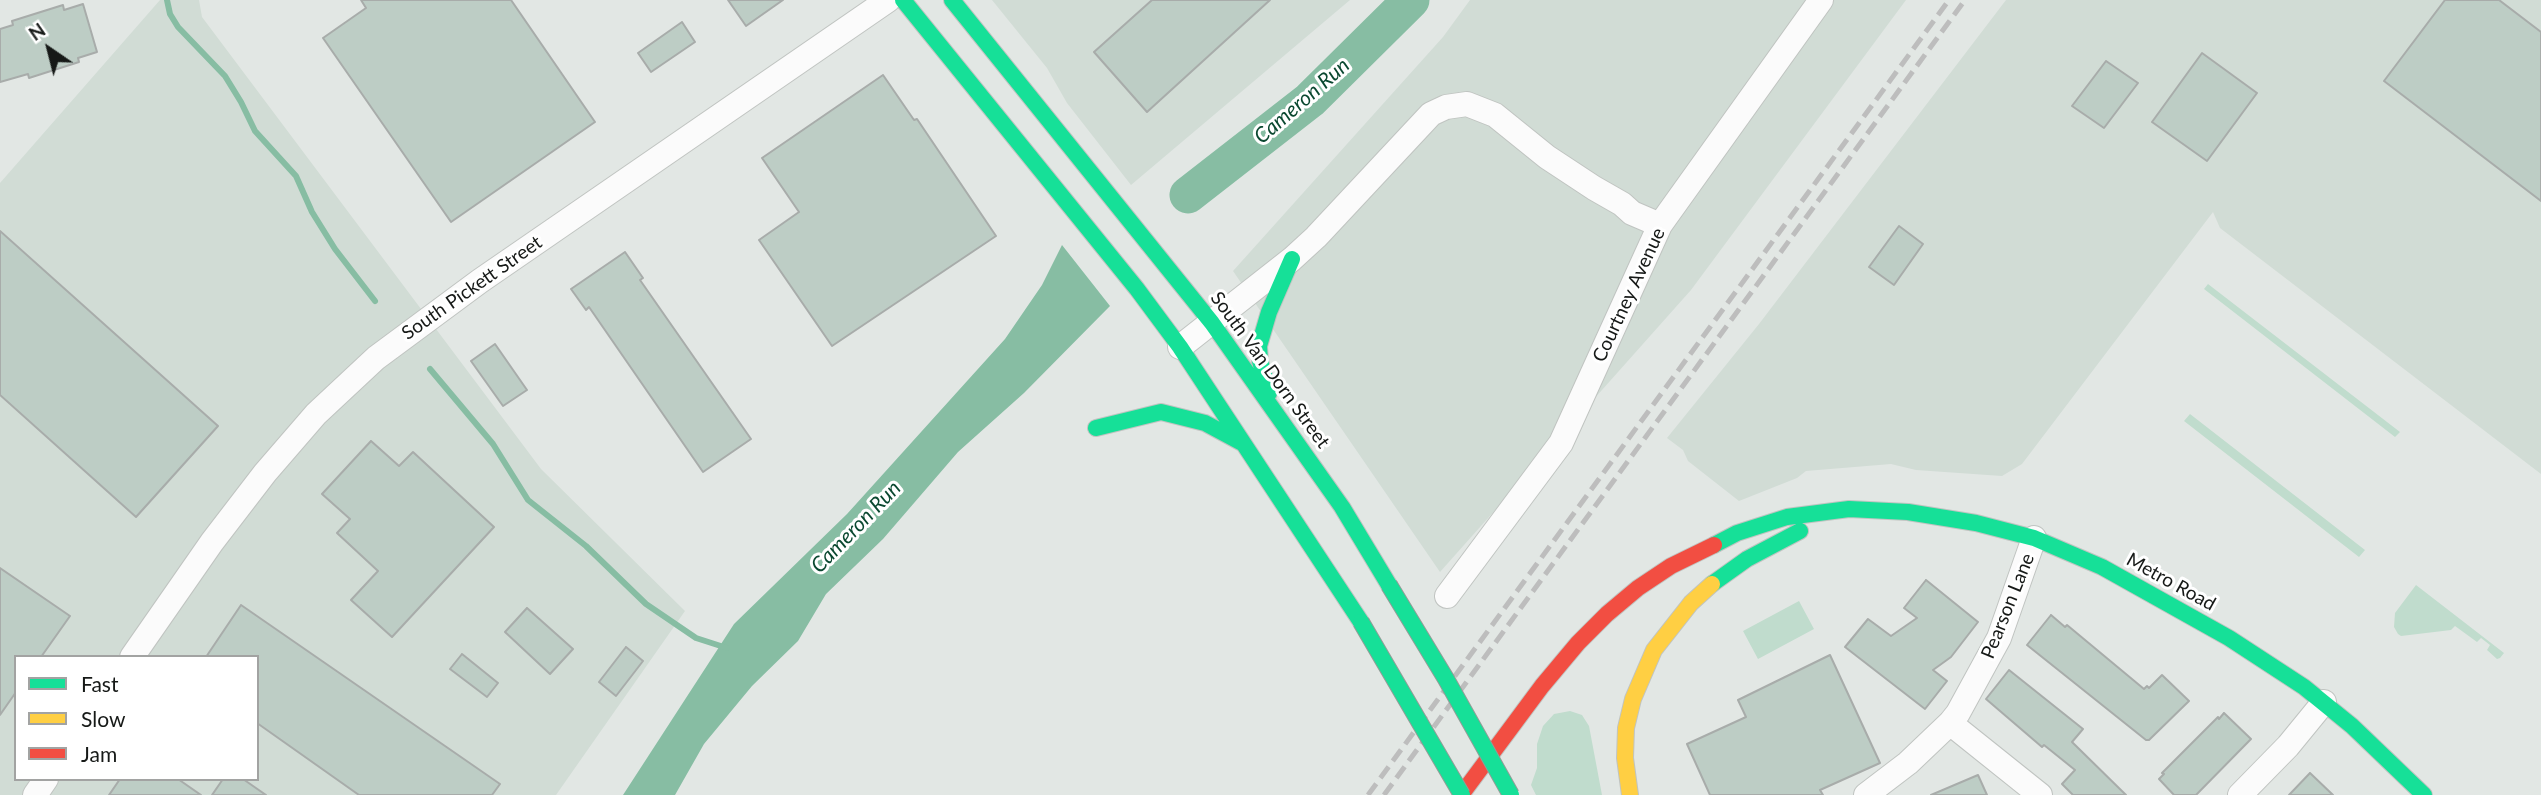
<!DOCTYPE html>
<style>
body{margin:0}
#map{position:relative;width:2541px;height:795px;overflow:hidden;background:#e2e7e4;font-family:Lato,sans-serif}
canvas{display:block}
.legend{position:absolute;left:14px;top:655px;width:245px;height:126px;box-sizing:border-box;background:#fff;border:2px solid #a2a3a2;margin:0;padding:9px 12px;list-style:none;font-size:21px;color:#161917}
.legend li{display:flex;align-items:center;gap:14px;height:35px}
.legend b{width:35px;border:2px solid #a2a3a2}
.north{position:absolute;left:14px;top:14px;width:70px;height:70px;-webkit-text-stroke:5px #fff;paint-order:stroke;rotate:325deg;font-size:19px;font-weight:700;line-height:28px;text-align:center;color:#161917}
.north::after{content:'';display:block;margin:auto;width:24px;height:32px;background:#161917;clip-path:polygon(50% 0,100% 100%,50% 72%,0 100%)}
</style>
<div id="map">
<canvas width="2541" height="795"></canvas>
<ul class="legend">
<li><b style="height:9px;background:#16e098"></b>Fast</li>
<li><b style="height:9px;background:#ffcf43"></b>Slow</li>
<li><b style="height:9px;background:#f24e42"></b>Jam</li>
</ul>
<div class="north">N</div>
</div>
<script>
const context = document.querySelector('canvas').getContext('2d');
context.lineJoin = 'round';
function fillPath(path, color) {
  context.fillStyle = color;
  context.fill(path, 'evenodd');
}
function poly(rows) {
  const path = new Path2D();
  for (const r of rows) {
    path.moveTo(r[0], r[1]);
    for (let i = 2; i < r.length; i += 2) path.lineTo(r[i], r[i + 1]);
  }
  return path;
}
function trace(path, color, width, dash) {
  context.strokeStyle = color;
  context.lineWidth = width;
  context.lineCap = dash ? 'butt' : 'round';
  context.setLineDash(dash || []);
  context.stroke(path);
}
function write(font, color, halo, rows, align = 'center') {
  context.font = font + ' Lato,sans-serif';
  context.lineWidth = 6;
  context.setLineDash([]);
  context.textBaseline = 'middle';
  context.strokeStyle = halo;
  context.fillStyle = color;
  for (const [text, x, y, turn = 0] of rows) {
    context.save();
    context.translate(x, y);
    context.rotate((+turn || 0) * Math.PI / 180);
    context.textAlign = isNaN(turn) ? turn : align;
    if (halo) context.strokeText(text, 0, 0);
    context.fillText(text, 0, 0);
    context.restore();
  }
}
const built = poly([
 [160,0,199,0,202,17,541,469,685,611,556,795,0,795,0,183],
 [16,657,257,657,257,779,16,779],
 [992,0,1350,0,1131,185,1067,103,1047,68],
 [1470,0,1906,0,1691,290,1440,572,1233,271,1443,37],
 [2006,0,2541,0,2541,474,2220,228,2213,212,2022,464,2002,476,1916,470,1891,464,1806,471,1797,478,1739,501,1688,461,1683,450,1667,438,1759,324]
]);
const green = poly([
 [2208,284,2400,432,2395,437,2204,289],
 [2190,414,2365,550,2359,557,2184,421],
 [2416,585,2504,653,2500,658,2497,659,2487,650,2490,645,2481,638,2477,642,2455,626,2451,630,2401,636,2398,634,2394,627,2395,613],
 [1799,601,1814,629,1758,659,1743,631],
 [1570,711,1582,715,1589,726,1602,795,1536,795,1531,785,1537,768,1537,744,1543,726,1554,714]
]);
const water = poly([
 [1062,245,1110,306,1024,393,958,452,883,539,826,594,798,641,752,686,704,744,675,795,623,795,734,624,847,514,1005,339,1042,285]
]);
const stream = poly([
 [167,0,170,14,178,27,225,76,241,102,255,131,296,176,312,212,335,249,375,301],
 [430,369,493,444,528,500,586,546,646,604,696,638,727,648]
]);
const river = poly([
 [1188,195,1310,100,1411,0]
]);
const building = poly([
 [361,0,511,0,595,122,451,222,323,38,366,8,361,0],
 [728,0,783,0,746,26,728,0],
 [1152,0,1270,0,1147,112,1094,52,1152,0],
 [2445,0,2499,0,2541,32,2541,201,2384,81,2445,0],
 [83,4,97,52,78,58,79,62,29,78,28,74,0,82,0,29,13,25,12,21,63,5,64,10,83,4],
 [682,22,695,42,651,72,638,53,682,22],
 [2202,53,2257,93,2207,161,2152,122,2202,53],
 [2106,61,2138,83,2104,128,2072,106,2106,61],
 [883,75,914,120,917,119,996,236,832,346,759,240,799,212,762,158,883,75],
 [1899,226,1923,244,1894,285,1869,267,1899,226],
 [0,231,218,426,136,517,0,395,0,231],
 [625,252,643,278,640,280,751,439,703,472,589,307,586,310,571,289,625,252],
 [495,344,527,390,503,406,471,361,495,344],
 [371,441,399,466,413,452,494,527,392,637,351,600,378,571,337,533,350,519,322,494,371,441],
 [0,568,70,616,41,657,16,657,16,692,0,715,0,568],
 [1926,580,1978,622,1951,657,1933,670,1947,681,1925,709,1845,647,1868,619,1891,636,1917,618,1904,608,1926,580],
 [241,605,500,784,492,795,359,795,257,723,257,657,206,657,241,605],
 [527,608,573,649,550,674,505,632,527,608],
 [2051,615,2065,627,2067,625,2144,689,2147,686,2149,688,2162,675,2189,701,2149,740,2146,740,2027,645,2051,615],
 [626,647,643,661,616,696,599,682,626,647],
 [462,654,498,683,487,697,450,669,462,654],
 [1830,655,1880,763,1820,790,1823,795,1710,795,1687,744,1746,717,1738,700,1830,655],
 [2009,670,2083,729,2072,742,2126,795,2073,795,2062,784,2075,770,2044,745,2042,747,1986,699,2009,670],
 [2224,713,2251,739,2196,795,2174,795,2159,779,2164,774,2162,773,2218,717,2219,719,2224,713],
 [2310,773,2333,795,2289,795,2310,773],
 [1978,775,1987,795,1931,795,1978,775],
 [120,779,178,779,201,795,109,795,120,779],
 [223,779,243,779,266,795,212,795,223,779]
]);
const street = poly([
 [1180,347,1292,259,1316,237,1431,114,1446,107,1467,104,1495,115,1547,157,1594,188,1622,204,1632,213,1660,225],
 [1447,596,1561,443,1660,225,1821,0],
 [132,657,212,542,265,473,316,414,376,358,480,281,888,0],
 [1950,723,2040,795],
 [35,795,46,779],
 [1866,795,1908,763,1950,723,1958,713,1999,638,2034,538],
 [2240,795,2288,746,2324,702]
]);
const fast = poly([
 [903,0,1137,289,1180,347,1361,622],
 [952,0,1212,323,1342,507,1389,585],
 [1269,393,1260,361,1259,346,1269,312,1292,259],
 [1096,428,1161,412,1205,423,1244,444],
 [1849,509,1908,512,1976,523,2034,538,2102,567,2229,638,2304,687,2352,726,2424,795],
 [1714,545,1737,533,1787,517,1849,509],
 [1712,584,1747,559,1800,531]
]);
const slow = poly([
 [1630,795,1625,758,1626,728,1633,699,1654,650,1691,603,1712,584]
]);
const jam = poly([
 [1461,795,1542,686,1578,643,1607,614,1638,588,1671,566,1714,545]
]);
const rail = poly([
 [1368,795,1949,0],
 [1384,795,1965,0]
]);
const fastBridge = poly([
 [1389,585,1446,679,1511,795],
 [1361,622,1462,795]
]);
const streetNames = [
 ["South Pickett Street",472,288,-35],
 ["Courtney Avenue",1629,295,-65],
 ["South Van Dorn Street",1270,370,54],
 ["Metro Road",2171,582,29],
 ["Pearson Lane",2008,606,-68]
];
const waterNames = [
 ["Cameron Run",1302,101,-41],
 ["Cameron Run",856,527,-46]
];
fillPath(built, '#d1dcd5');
fillPath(green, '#c0dccd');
fillPath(water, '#87bda3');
trace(stream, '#87bda3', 6);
trace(river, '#87bda3', 37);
fillPath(building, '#bdcdc5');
trace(building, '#a8acaa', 2);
trace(street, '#c0c4c1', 26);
trace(fast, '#c0c4c1', 18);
trace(slow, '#c0c4c1', 18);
trace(jam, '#c0c4c1', 18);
trace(street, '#fbfbfb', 24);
trace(fast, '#16e098', 16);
trace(slow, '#ffcf43', 16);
trace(jam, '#f24e42', 16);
trace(rail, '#bdbdbd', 5, [14, 7]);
trace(fastBridge, '#919d97', 18, []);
trace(fastBridge, '#16e098', 16);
write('19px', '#161917', '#fff', streetNames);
write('italic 21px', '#0a4830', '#fff', waterNames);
</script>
